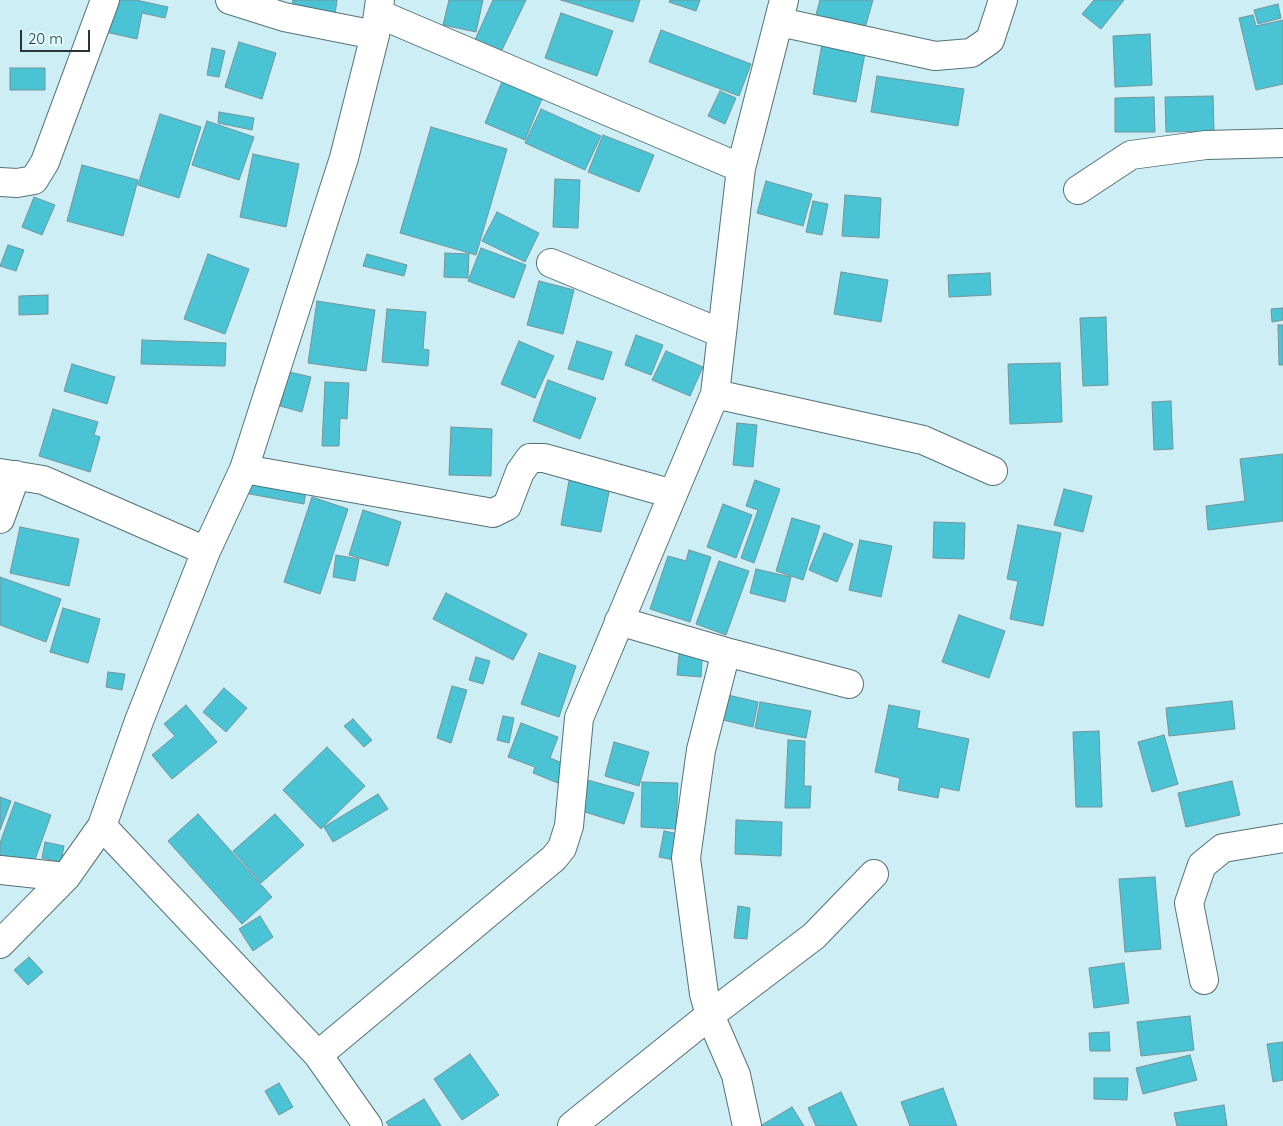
<!DOCTYPE html>
<style>
body{margin:0}
#map{position:relative;width:1283px;height:1126px;overflow:hidden;background:#cdeef4;font-family:Quicksand,sans-serif}
canvas{display:block}
.scale{position:absolute;left:20px;top:30px;width:70px;height:22px;box-sizing:border-box;border:2px solid #283537;border-top:0;padding-left:6px;font-size:15px;line-height:18px;white-space:nowrap;color:#283537;-webkit-text-stroke:4px #e0fafe;paint-order:stroke}
</style>
<div id="map">
<canvas width="1283" height="1126"></canvas>
<div class="scale">20 m</div>
</div>
<script>
const context = document.querySelector('canvas').getContext('2d');
context.lineJoin = 'round';
function fillPath(path, color) {
  context.fillStyle = color;
  context.fill(path, 'evenodd');
}
function poly(rows) {
  const path = new Path2D();
  for (const r of rows) {
    path.moveTo(r[0], r[1]);
    for (let i = 2; i < r.length; i += 2) path.lineTo(r[i], r[i + 1]);
  }
  return path;
}
function trace(path, color, width, dash) {
  context.strokeStyle = color;
  context.lineWidth = width;
  context.lineCap = dash ? 'butt' : 'round';
  context.setLineDash(dash || []);
  context.stroke(path);
}
const building = poly([
 [107,0,136,0,168,7,165,18,142,13,137,39,101,31,107,0],
 [293,0,337,0,335,15,292,9,293,0],
 [449,0,483,0,476,32,443,25,449,0],
 [493,0,526,0,500,54,474,42,493,0],
 [561,0,640,0,633,22,561,0],
 [670,0,700,0,696,11,669,2,670,0],
 [820,0,873,0,863,35,814,22,820,0],
 [1094,0,1124,0,1101,29,1082,14,1094,0],
 [1278,4,1281,18,1258,24,1254,10,1278,4],
 [561,13,613,31,597,76,545,58,561,13],
 [1253,15,1256,26,1283,20,1283,84,1256,90,1239,18,1253,15],
 [661,30,751,64,739,96,649,62,661,30],
 [1150,34,1152,85,1115,87,1113,36,1150,34],
 [239,42,276,53,262,99,225,87,239,42],
 [822,44,865,53,856,102,813,94,822,44],
 [212,48,225,51,219,77,207,75,212,48],
 [10,68,45,68,45,90,10,90,10,68],
 [506,72,546,89,525,140,485,123,506,72],
 [877,76,964,89,958,126,871,112,877,76],
 [720,91,736,98,725,124,708,116,720,91],
 [1213,96,1214,131,1166,132,1165,97,1213,96],
 [1154,97,1155,132,1115,132,1115,98,1154,97],
 [541,109,601,136,585,170,525,143,541,109],
 [219,112,254,118,252,130,218,123,219,112],
 [160,114,201,127,179,198,138,185,160,114],
 [207,121,254,137,239,180,192,165,207,121],
 [431,127,507,149,476,255,400,233,431,127],
 [603,135,654,155,639,192,588,172,603,135],
 [253,154,299,164,286,227,240,217,253,154],
 [82,165,138,180,123,236,67,221,82,165],
 [555,179,580,180,578,228,553,227,555,179],
 [766,181,812,194,803,226,757,213,766,181],
 [845,195,881,198,879,238,842,236,845,195],
 [34,197,55,205,42,235,22,227,34,197],
 [813,201,828,204,822,235,806,232,813,201],
 [497,212,539,233,525,262,482,241,497,212],
 [8,245,24,250,16,271,0,266,8,245],
 [481,248,526,265,514,298,468,281,481,248],
 [445,253,469,254,468,278,444,277,445,253],
 [208,254,249,269,225,334,184,319,208,254],
 [367,254,407,265,404,276,363,266,367,254],
 [841,272,888,280,881,322,834,314,841,272],
 [990,273,991,295,949,297,948,275,990,273],
 [539,281,574,290,563,334,527,325,539,281],
 [48,295,48,314,19,315,19,296,48,295],
 [317,301,375,310,366,371,308,363,317,301],
 [1283,308,1283,320,1272,322,1271,309,1283,308],
 [387,309,426,312,423,349,429,350,428,366,382,362,387,309],
 [1106,317,1108,385,1083,386,1080,318,1106,317],
 [1278,325,1283,325,1283,365,1279,365,1278,325],
 [636,335,663,345,651,375,625,365,636,335],
 [142,340,226,343,225,366,141,364,142,340],
 [519,341,554,356,535,398,501,384,519,341],
 [577,341,612,352,603,380,568,369,577,341],
 [666,351,703,367,690,396,652,380,666,351],
 [1060,363,1062,422,1010,424,1008,364,1060,363],
 [72,364,115,377,107,404,64,391,72,364],
 [289,372,311,377,302,412,280,406,289,372],
 [548,380,596,398,580,439,533,421,548,380],
 [325,382,349,383,347,419,340,418,339,446,322,446,325,382],
 [1171,401,1173,449,1154,450,1152,402,1171,401],
 [53,409,98,422,94,435,100,437,90,472,39,456,53,409],
 [737,423,757,425,753,467,733,465,737,423],
 [451,427,492,429,491,476,449,475,451,427],
 [1283,454,1283,521,1208,530,1206,506,1245,501,1240,459,1283,454],
 [572,464,613,472,601,532,561,525,572,464],
 [244,465,308,477,304,504,239,492,244,465],
 [755,480,780,489,754,563,741,558,758,510,746,506,755,480],
 [1064,489,1092,496,1083,532,1054,525,1064,489],
 [312,497,348,509,320,594,284,582,312,497],
 [723,504,752,515,736,558,707,547,723,504],
 [363,510,401,522,388,566,349,555,363,510],
 [792,518,820,526,803,580,776,571,792,518],
 [934,522,965,523,964,559,933,558,934,522],
 [1018,525,1061,533,1043,626,1010,619,1018,581,1007,579,1018,525],
 [20,527,79,539,69,586,10,573,20,527],
 [824,533,853,544,837,582,809,570,824,533],
 [860,540,892,546,881,597,849,590,860,540],
 [689,550,711,557,690,622,650,609,668,556,686,561,689,550],
 [336,555,359,559,355,581,333,577,336,555],
 [719,561,749,571,726,635,696,624,719,561],
 [756,569,791,577,785,602,750,593,756,569],
 [0,577,61,599,46,642,0,625,0,577],
 [446,593,527,634,513,660,433,619,446,593],
 [63,608,100,619,88,663,50,652,63,608],
 [959,615,1005,631,989,678,942,662,959,615],
 [680,645,703,646,701,677,677,675,680,645],
 [539,653,576,666,559,717,521,704,539,653],
 [476,657,490,661,483,684,469,680,476,657],
 [108,672,125,674,122,690,106,687,108,672],
 [452,686,467,690,451,743,437,738,452,686],
 [224,688,247,708,226,732,203,712,224,688],
 [715,692,758,702,753,727,710,717,715,692],
 [1232,701,1235,729,1169,736,1166,708,1232,701],
 [760,702,811,711,806,738,755,728,760,702],
 [186,705,217,742,172,779,152,755,175,736,164,724,186,705],
 [889,705,920,711,917,728,969,739,959,791,940,787,938,798,898,790,900,778,875,772,889,705],
 [503,716,514,718,509,743,497,740,503,716],
 [353,719,372,740,364,747,344,726,353,719],
 [521,723,558,737,550,758,565,764,558,783,533,773,535,767,508,757,521,723],
 [1099,731,1102,807,1076,807,1073,732,1099,731],
 [1164,735,1178,784,1152,792,1138,742,1164,735],
 [788,740,805,741,804,786,811,786,810,808,785,808,788,740],
 [614,742,649,752,639,786,605,776,614,742],
 [327,747,365,786,321,829,283,790,327,747],
 [584,779,634,793,624,824,575,809,584,779],
 [1232,781,1240,815,1186,827,1178,793,1232,781],
 [642,782,678,783,676,829,641,827,642,782],
 [378,794,388,809,333,842,324,827,378,794],
 [0,797,11,801,0,830,0,797],
 [15,802,51,815,32,868,0,857,0,843,15,802],
 [198,814,272,897,242,924,168,841,198,814],
 [275,814,304,845,261,883,233,851,275,814],
 [736,820,782,822,781,856,735,854,736,820],
 [664,831,679,834,674,860,659,857,664,831],
 [45,842,64,846,61,862,42,858,45,842],
 [1155,877,1161,949,1125,952,1119,879,1155,877],
 [738,906,750,908,747,939,734,938,738,906],
 [260,916,273,937,253,951,239,929,260,916],
 [29,957,43,972,28,985,14,970,29,957],
 [1124,963,1129,1003,1094,1008,1089,968,1124,963],
 [1190,1016,1194,1050,1141,1056,1137,1022,1190,1016],
 [1109,1032,1110,1051,1090,1051,1089,1033,1109,1032],
 [1283,1042,1283,1080,1273,1082,1267,1044,1283,1042],
 [470,1054,499,1095,462,1120,434,1079,470,1054],
 [1190,1055,1197,1080,1143,1094,1136,1068,1190,1055],
 [1094,1078,1128,1078,1127,1100,1094,1099,1094,1078],
 [279,1083,293,1107,279,1115,265,1091,279,1083],
 [943,1088,957,1126,910,1126,901,1102,943,1088],
 [841,1092,857,1126,816,1126,808,1108,841,1092],
 [424,1099,441,1126,389,1126,386,1122,424,1099],
 [1224,1105,1227,1126,1177,1126,1174,1113,1224,1105],
 [792,1107,804,1126,760,1126,792,1107]
]);
const minor = poly([
 [230,0,284,17,375,35],
 [379,14,741,168],
 [780,22,935,56,971,53,990,40,1003,0],
 [0,182,17,183,34,180,45,162,105,0],
 [1078,190,1131,155,1206,145,1283,143],
 [551,263,721,333],
 [715,394,923,440,993,471],
 [244,469,493,513,507,506,520,472,530,458,544,458,673,494],
 [0,473,43,480,206,551],
 [0,519,16,475],
 [619,621,726,652,849,684],
 [726,652,701,750,686,858,704,994,710,1015,736,1075,747,1126],
 [102,826,318,1055,368,1126],
 [0,870,66,877],
 [0,944,66,877,102,826,139,721,206,551,244,469,344,158,375,35,380,0],
 [1204,980,1189,903,1202,865,1223,848,1283,838],
 [318,1055,554,858,562,848,569,826,579,718,715,394,741,168,784,0],
 [572,1126,710,1015,814,936,874,874]
]);
fillPath(building, '#4ac3d5');
trace(building, '#759499', 1);
trace(minor, '#547276', 30);
trace(minor, '#fff', 28);
</script>
